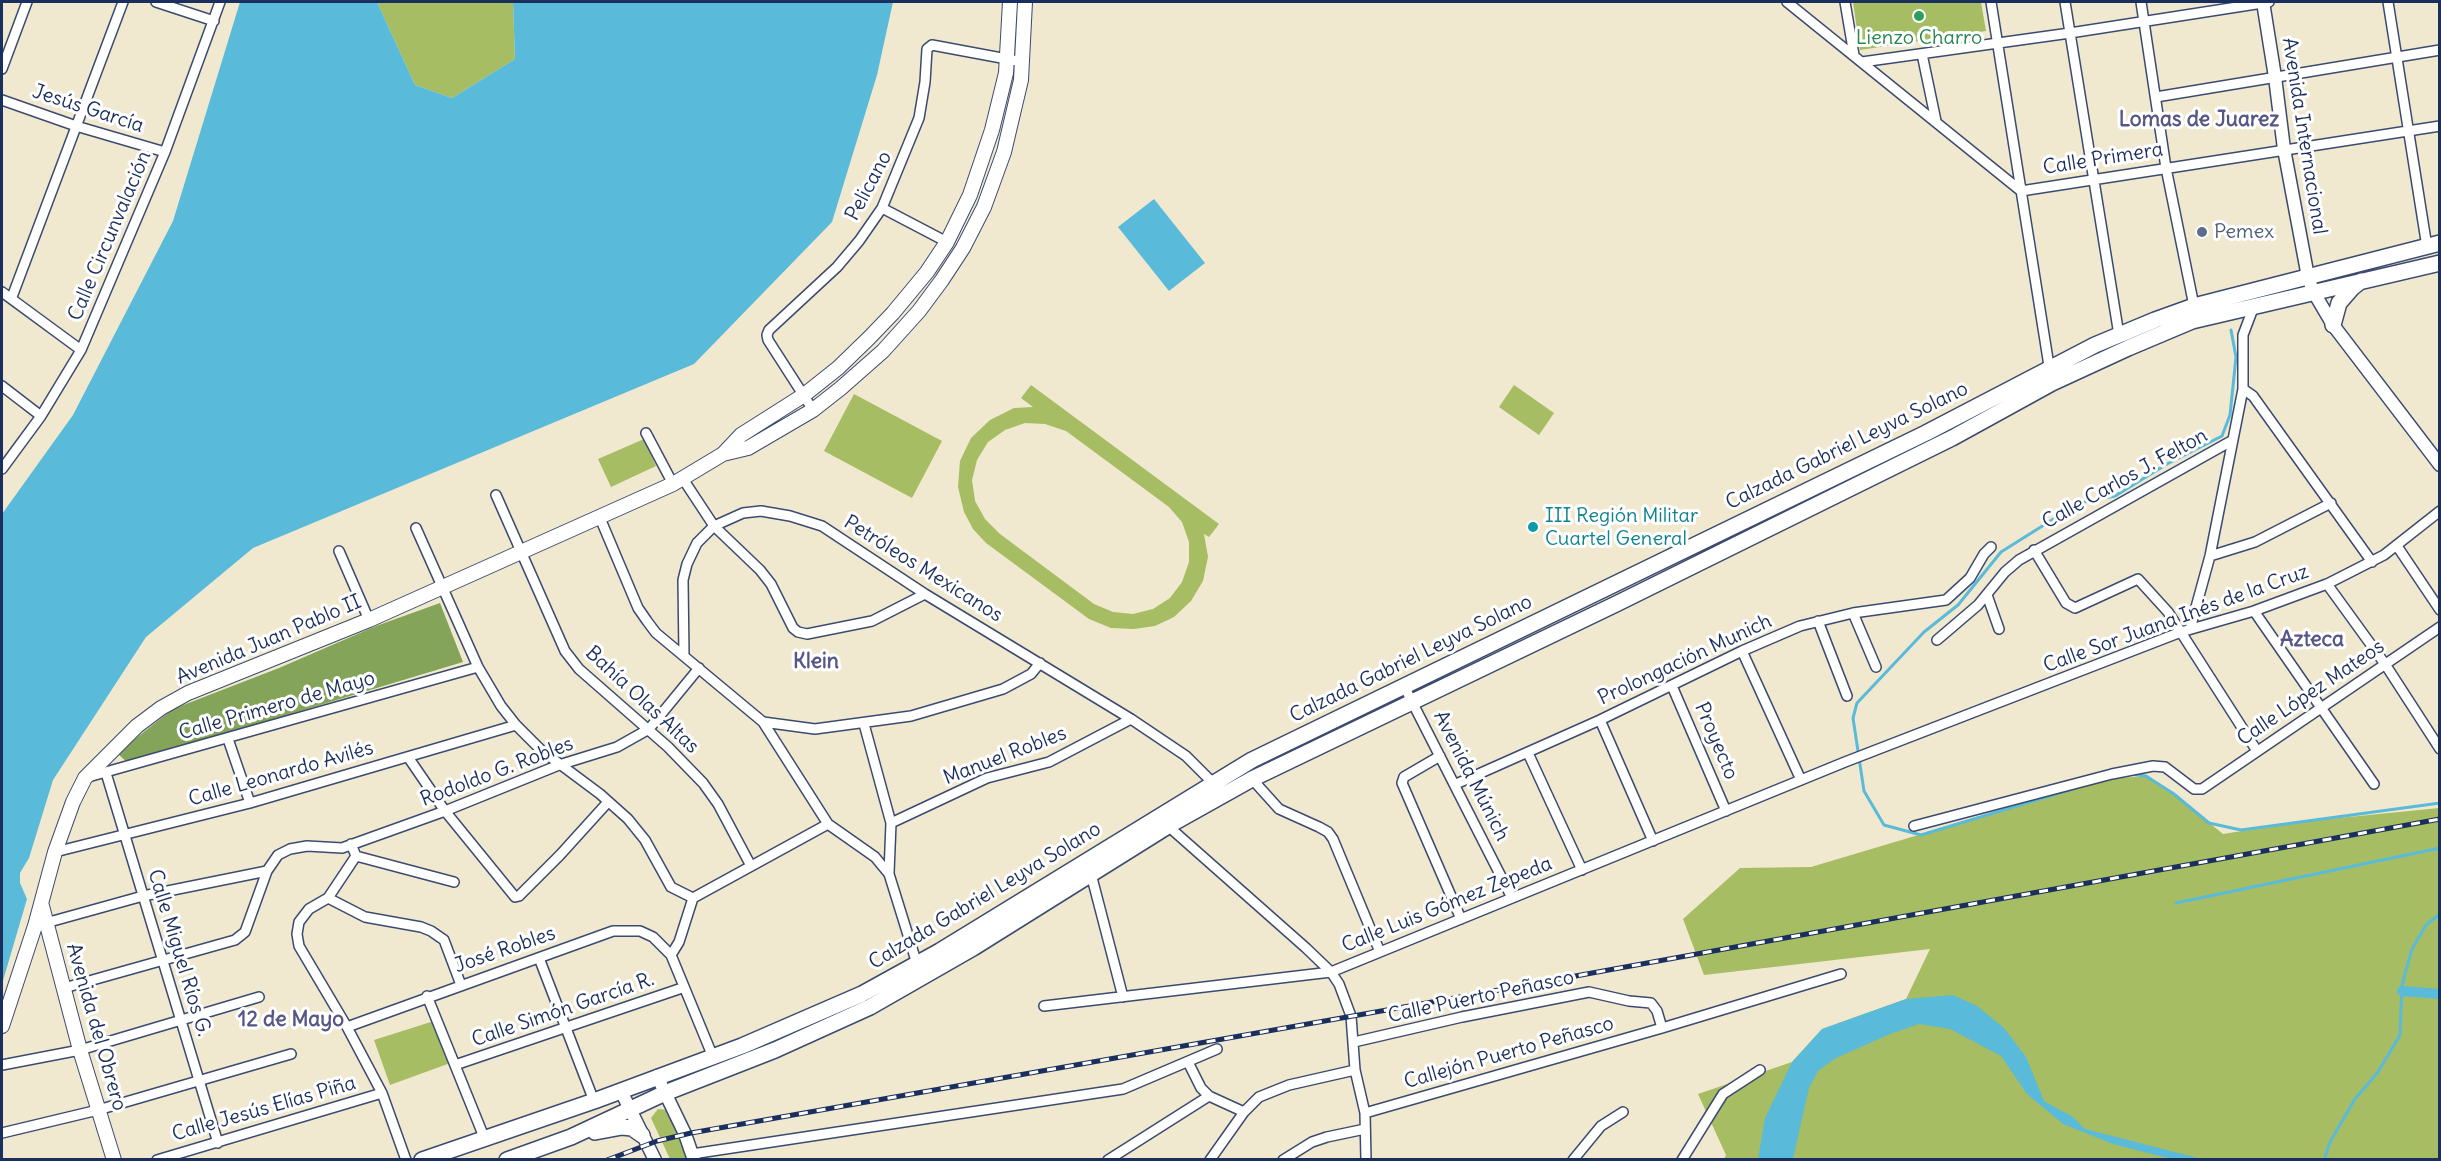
<!DOCTYPE html>
<meta charset="utf-8">
<style>
body{margin:0}
#map{position:relative;width:2441px;height:1161px;overflow:hidden;background:#f0e9d0;font-family:Delius,sans-serif}
canvas{display:block}
.frame{position:absolute;inset:0;border:3px solid #1b2f5e;pointer-events:none}
</style>
<div id="map">
<canvas width="2441" height="1161"></canvas>
<div class="frame"></div>
</div>
<script>
const context = document.querySelector('canvas').getContext('2d');
context.lineJoin = 'round';
function fillPath(path, color) {
  context.fillStyle = color;
  context.fill(path, 'evenodd');
}
function poly(rows) {
  const path = new Path2D();
  for (const r of rows) {
    path.moveTo(r[0], r[1]);
    for (let i = 2; i < r.length; i += 2) path.lineTo(r[i], r[i + 1]);
  }
  return path;
}
function trace(path, color, width, dash) {
  context.strokeStyle = color;
  context.lineWidth = width;
  context.lineCap = dash ? 'butt' : 'round';
  context.setLineDash(dash || []);
  context.stroke(path);
}
function write(font, color, halo, rows, align = 'center') {
  context.font = font + ' Delius,sans-serif';
  context.lineWidth = 6;
  context.setLineDash([]);
  context.textBaseline = 'middle';
  context.strokeStyle = halo;
  context.fillStyle = color;
  for (const [text, x, y, turn = 0] of rows) {
    context.save();
    context.translate(x, y);
    context.rotate((+turn || 0) * Math.PI / 180);
    context.textAlign = isNaN(turn) ? turn : align;
    if (halo) context.strokeText(text, 0, 0);
    context.fillText(text, 0, 0);
    context.restore();
  }
}
const green = poly([
 [377,2,513,2,515,59,452,98,415,85],
 [1853,2,1981,2,1986,31,1860,50],
 [1031,385,1219,524,1209,537,1204,534,1208,557,1203,581,1191,601,1174,617,1155,626,1134,629,1111,628,1089,619,986,543,973,529,964,512,958,487,960,461,971,438,990,420,1014,408,1033,407,1021,398],
 [1025,423,1045,424,1066,431,1169,507,1182,522,1189,542,1189,562,1182,582,1170,598,1153,609,1133,614,1113,612,1094,604,1000,534,985,519,975,501,972,480,977,460,988,442,1005,430],
 [1514,385,1554,413,1539,435,1499,407],
 [854,394,942,441,912,498,824,451],
 [644,439,656,466,611,487,598,459],
 [2146,776,2174,794,2223,834,2299,822,2439,808,2439,1159,1724,1159,1726,1155,1698,1094,1792,1062,1822,1029,1906,999,1930,949,1704,975,1683,919,1740,868,1811,867,2106,779],
 [437,1020,453,1062,390,1085,374,1040],
 [658,1109,667,1110,672,1118,688,1159,670,1159,651,1118]
]);
const forest = poly([
 [440,603,463,662,128,763,117,753,173,709,279,668,376,626]
]);
const water = poly([
 [240,2,377,2,415,85,452,98,515,59,513,2,893,2,877,75,832,222,694,364,253,548,146,637,53,780,29,858,20,873,20,883,27,899,2,984,2,514,73,415,173,221],
 [1154,199,1205,263,1169,291,1118,227],
 [1953,995,1977,1006,2004,1028,2026,1057,2044,1101,2073,1117,2085,1129,2202,1159,2174,1159,2159,1156,2113,1144,2063,1124,2027,1094,2001,1056,1950,1029,1919,1024,1890,1034,1834,1059,1818,1071,1809,1088,1793,1159,1758,1159,1765,1118,1792,1062,1822,1029,1906,999]
]);
const stream = poly([
 [2129,774,2146,776,2174,794,2209,823,2241,830,2440,803],
 [2076,788,1921,835,1884,825,1864,791,1853,718,1857,703,1924,632,1958,605,2001,552,2079,503,2115,496,2167,464,2222,436,2230,415,2236,357,2231,330],
 [2176,903,2440,848],
 [2324,1160,2330,1142,2355,1099,2378,1072,2400,1035,2402,985,2412,949,2426,925,2440,914]
]);
const canal = poly([
 [2402,991,2440,994]
]);
const minor = poly([
 [156,2,214,21],
 [1787,2,2021,191,2440,126],
 [1845,2,1854,55],
 [1991,2,2050,372],
 [2065,2,2119,335],
 [2141,2,2166,168,2194,306],
 [2388,2,2427,247],
 [1922,54,1936,121],
 [1862,62,2070,33,2269,2],
 [2,69,27,2],
 [2156,97,2440,50],
 [2,100,76,126,165,152],
 [882,208,947,242],
 [2,292,81,350],
 [12,297,123,2],
 [2,386,41,416],
 [2243,389,2253,396,2372,562],
 [813,410,768,340,767,335,769,330,837,267,859,241,882,208,919,118,925,82,927,49,932,45,1023,62],
 [646,433,673,484],
 [2,469,41,416,81,350,165,152,220,2],
 [683,479,714,526,760,570,771,584,793,628,798,632,807,634,872,621,925,594],
 [496,495,565,651,579,669,668,747,703,783,718,804,751,866],
 [600,518,638,608,647,621,656,633,763,722,828,824,875,857,889,874,917,964],
 [416,528,478,667,501,706,516,725,541,750,600,794,628,819,645,840,671,887,693,898,679,942,671,955],
 [2397,546,2440,610],
 [2034,550,2066,603,2075,608,2138,579,2168,612,2257,751],
 [339,551,369,620],
 [2210,556,2255,542,2331,503],
 [2327,584,2385,664,2440,749],
 [1987,595,1999,629],
 [2254,611,2374,784],
 [1853,613,1876,667],
 [1818,621,1847,696],
 [2190,629,2210,556,2243,389,2243,335,2254,306],
 [1937,640,1978,605,2005,572,2019,560,2233,440],
 [1742,651,1801,780],
 [684,656,683,580,687,564,697,543,714,526,743,513,761,511,790,516,822,526,925,594,1131,719,1186,756,1213,783],
 [1404,686,1512,898],
 [1672,686,1726,811],
 [1600,720,1653,841],
 [763,722,815,729,911,716,1003,689,1031,674,1040,663],
 [864,724,891,823,889,873],
 [228,739,250,803],
 [1528,753,1582,870],
 [1440,756,1404,777,1402,783,1461,919],
 [408,757,445,811,515,897,519,896,560,855,608,802],
 [106,773,218,1143],
 [88,777,478,667],
 [1252,779,1279,809,1319,827,1328,832,1333,839,1380,952],
 [1456,784,1600,720,1742,651,1800,626,1853,613,1946,600,1970,578,1984,554,1991,547],
 [891,823,987,778,1049,762,1131,719],
 [1168,826,1306,948,1331,972,1339,984,1351,1016,1355,1070,1365,1113,1366,1160],
 [1914,826,2112,774,2153,766,2165,767,2194,789,2202,789,2440,627],
 [351,844,356,856,328,898,309,909,299,922,297,934,299,946,347,1027,382,1093,406,1160],
 [55,852,250,803,516,725],
 [356,856,454,882],
 [1091,874,1123,997],
 [328,898,365,917,421,927,431,931,444,940,461,985],
 [693,898,828,824],
 [42,924,143,896,267,871],
 [539,958,594,1101],
 [64,988,235,940,245,932,267,871,278,855,290,849,307,846,342,848,445,811,559,765,617,747,649,729,699,668],
 [427,996,484,1137],
 [1044,1006,1331,972,1845,762,2181,632,2254,611,2327,584,2384,555,2440,511],
 [347,1027,613,931,640,931,653,937,671,955,713,1057],
 [1354,1042,1462,1017,1589,992,1629,1001,1651,1003,1657,1011,1662,1028],
 [1188,1062,1201,1088,1209,1096,1244,1112],
 [2,1065,80,1050,259,997],
 [455,1065,682,988],
 [1365,1113,1662,1028,1841,974],
 [2,1133,98,1110,291,1054],
 [692,1154,1123,1089,1217,1049],
 [157,1160,382,1093],
 [1108,1160,1209,1096],
 [1210,1160,1244,1112,1259,1097,1289,1085,1355,1070],
 [1283,1160,1312,1142,1327,1137,1365,1129],
 [1573,1160,1601,1126,1623,1112],
 [1682,1160,1723,1094,1760,1070]
]);
const tertiary = poly([
 [2263,2,2275,77,2284,149,2308,277,2313,291,2333,325,2440,465],
 [657,1076,685,1134,694,1160],
 [621,1091,655,1160]
]);
const secondary = poly([
 [723,454,748,448,813,410,841,388,883,351,919,311,942,280,963,248,984,207,1004,152,1021,80,1025,2],
 [42,906,80,1050,114,1160],
 [2,1026,35,926,55,852,73,802,85,778,137,726,161,708,188,693,369,620,673,484,723,454,741,435,804,395,838,368,869,338,893,313,927,272,947,242,970,195,992,130,1006,73,1010,2]
]);
const primary = poly([
 [2333,325,2339,303,2352,288,2361,281],
 [595,1132,622,1127,632,1128,642,1135],
 [422,1160,594,1101,742,1046,862,994,940,951,1252,760,1926,433,2095,345,2155,320,2194,306,2440,243],
 [507,1160,571,1137,665,1093,775,1050,870,1007,973,948,1168,826,1252,779,1616,604,1952,438,2052,383,2128,348,2192,321,2440,263]
]);
const rail = poly([
 [607,1160,657,1141,691,1133,1449,999,2440,819]
]);
const markers = [
 [1919,16,6,"#2e9e5b"],
 [2202,232,6,"#5c6f8a"],
 [1533,527,6,"#0f9aa8"]
];
const leisureNames = [
 ["Lienzo Charro",1919,38]
];
const streetNames = [
 ["Jesús García",88,109,18],
 ["Avenida Internacional",2304,136,81],
 ["Calle Primera",2103,159,-9],
 ["Pelicano",869,186,-62],
 ["Calle Circunvalación",110,236,-67],
 ["Calzada Gabriel Leyva Solano",1847,446,-26],
 ["Calle Carlos J. Felton",2125,479,-29],
 ["Petróleos Mexicanos",923,569,32],
 ["Calle Sor Juana Inés de la Cruz",2176,619,-20],
 ["Avenida Juan Pablo II",269,640,-23],
 ["Calzada Gabriel Leyva Solano",1411,659,-26],
 ["Prolongación Munich",1685,660,-25],
 ["Calle López Mateos",2311,693,-34],
 ["Bahía Olas Altas",642,700,43],
 ["Calle Primero de Mayo",277,706,-16],
 ["Proyecto",1716,741,67],
 ["Manuel Robles",1005,756,-21],
 ["Rodoldo G. Robles",497,772,-21],
 ["Calle Leonardo Avilés",281,774,-16],
 ["Avenida Múnich",1471,776,63],
 ["Calzada Gabriel Leyva Solano",985,896,-31],
 ["Calle Luis Gómez Zepeda",1447,905,-22],
 ["José Robles",505,950,-19],
 ["Calle Miguel Ríos G.",179,953,73],
 ["Calle Puerto Peñasco",1481,997,-12],
 ["Calle Simón García R.",563,1010,-19],
 ["Avenida del Obrero",96,1027,74],
 ["Callejón Puerto Peñasco",1509,1053,-16],
 ["Calle Jesús Elías Piña",264,1109,-16]
];
const serviceNames = [
 ["Pemex",2214,232]
];
const cultureNames = [
 ["III Región Militar",1545,516],
 ["Cuartel General",1545,539]
];
const neighbourhoodNames = [
 ["Lomas de Juarez",2199,120],
 ["Azteca",2312,640],
 ["Klein",816,662],
 ["12 de Mayo",291,1020]
];
fillPath(green, '#a6bd63');
fillPath(forest, '#84a459');
fillPath(water, '#5abad9');
trace(stream, '#5abad9', 3);
trace(canal, '#5abad9', 10);
trace(minor, '#3b4b6f', 12);
trace(tertiary, '#3b4b6f', 15);
trace(secondary, '#3b4b6f', 16);
trace(primary, '#3b4b6f', 18);
trace(minor, '#fff', 9);
trace(tertiary, '#fff', 12);
trace(secondary, '#fff', 14);
trace(primary, '#fff', 15);
trace(rail, '#1b2f5e', 5);
trace(rail, '#fff', 3, [9]);
for (const [x, y, r, color] of markers) {
  const dot = new Path2D();
  dot.arc(x, y, r, 0, 2 * Math.PI);
  context.fillStyle = color;
  context.fill(dot);
  trace(dot, '#fff', 2);
}
write('20px', '#27864d', '#fff', leisureNames);
write('20px', '#1b2f5e', '#fff', streetNames);
write('20px', '#4e5e75', '#fff', serviceNames, 'left');
write('20px', '#0d838f', '#fff', cultureNames, 'left');
write('bold 21px', '#565687', '#fff', neighbourhoodNames);
</script>
